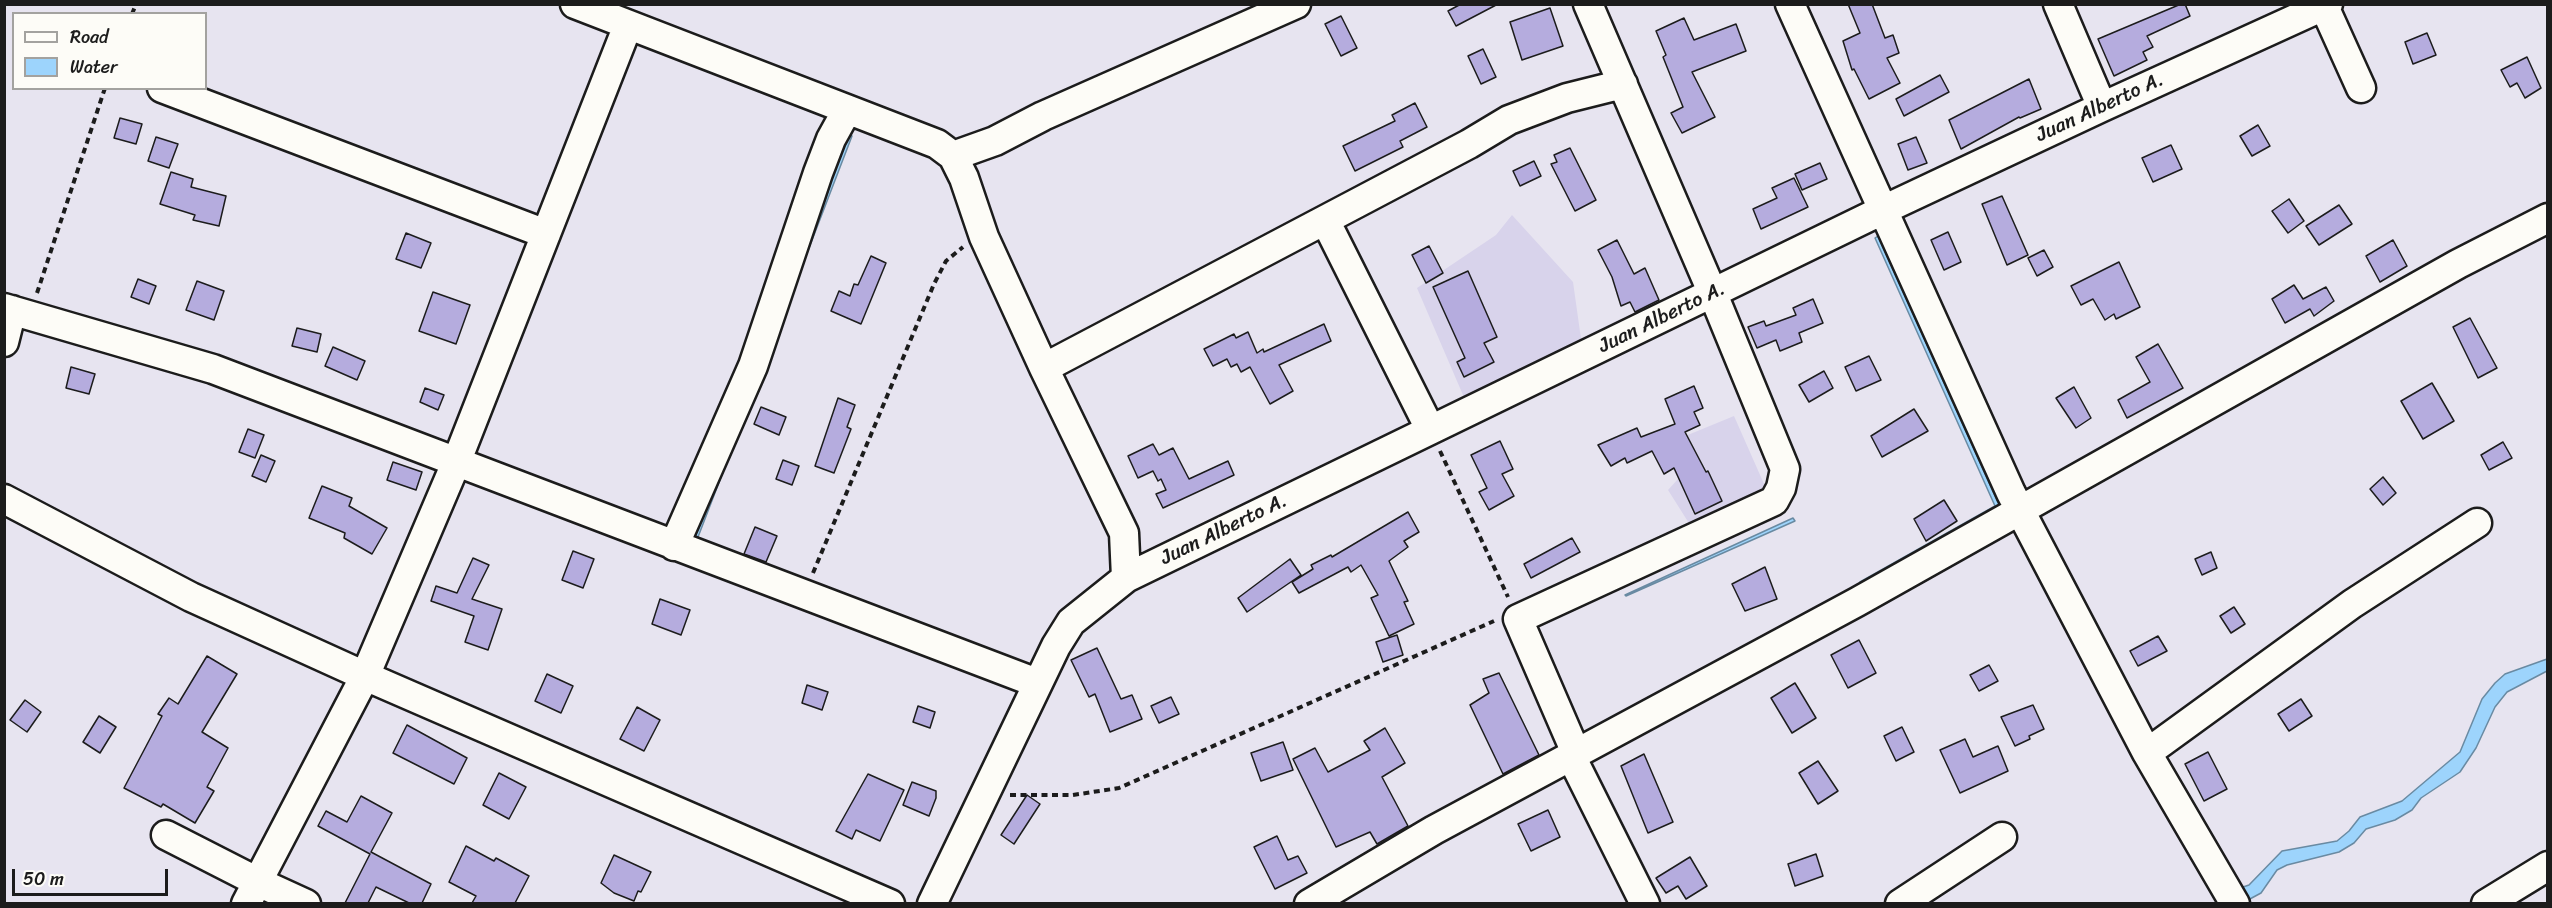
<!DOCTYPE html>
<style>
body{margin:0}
#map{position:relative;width:2552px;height:908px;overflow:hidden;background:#e7e4f0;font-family:Sriracha,sans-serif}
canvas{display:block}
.frame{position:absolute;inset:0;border:6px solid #1c1c1c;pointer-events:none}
.legend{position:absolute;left:12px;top:12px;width:195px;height:78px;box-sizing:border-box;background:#fdfcf7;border:2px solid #a3a29f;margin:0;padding:8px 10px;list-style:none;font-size:18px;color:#1c1c1c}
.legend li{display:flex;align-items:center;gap:12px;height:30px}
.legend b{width:30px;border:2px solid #a3a29f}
.scale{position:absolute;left:12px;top:869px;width:156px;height:27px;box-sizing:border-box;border:3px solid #1c1c1c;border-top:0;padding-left:8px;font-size:18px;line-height:21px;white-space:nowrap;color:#1c1c1c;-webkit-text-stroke:4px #fdfcf7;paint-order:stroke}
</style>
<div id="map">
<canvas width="2552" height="908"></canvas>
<div class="frame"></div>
<ul class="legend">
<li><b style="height:8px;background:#fdfcf7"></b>Road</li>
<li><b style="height:16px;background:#9dd4fc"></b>Water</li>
</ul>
<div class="scale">50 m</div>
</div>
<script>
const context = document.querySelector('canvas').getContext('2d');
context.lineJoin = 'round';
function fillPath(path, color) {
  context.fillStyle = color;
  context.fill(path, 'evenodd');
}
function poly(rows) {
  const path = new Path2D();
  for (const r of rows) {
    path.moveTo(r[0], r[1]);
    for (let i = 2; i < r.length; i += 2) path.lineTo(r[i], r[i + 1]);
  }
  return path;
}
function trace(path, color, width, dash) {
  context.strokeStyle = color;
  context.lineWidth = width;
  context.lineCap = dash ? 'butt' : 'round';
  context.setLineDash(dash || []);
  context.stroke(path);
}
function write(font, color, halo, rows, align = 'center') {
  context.font = font + ' Sriracha,sans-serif';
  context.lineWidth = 6;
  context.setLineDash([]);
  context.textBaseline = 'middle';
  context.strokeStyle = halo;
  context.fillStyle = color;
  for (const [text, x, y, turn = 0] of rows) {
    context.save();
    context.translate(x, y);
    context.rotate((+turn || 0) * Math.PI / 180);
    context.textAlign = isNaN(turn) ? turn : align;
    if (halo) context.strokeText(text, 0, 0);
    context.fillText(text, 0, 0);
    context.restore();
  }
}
const built = poly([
 [1512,215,1573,282,1583,353,1466,402,1417,288,1496,235],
 [1734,416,1768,493,1692,528,1668,490,1678,479,1661,446]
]);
const water = poly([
 [848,134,852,136,698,537,695,537,848,134],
 [1878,236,2000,507,1861,584,1860,582,1995,506,1875,238,1878,236],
 [1793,518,1795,521,1626,596,1625,595,1793,518],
 [2547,659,2547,671,2507,692,2495,707,2476,748,2460,772,2421,798,2412,810,2395,820,2366,829,2354,843,2339,852,2287,865,2277,870,2261,893,2248,900,2240,888,2249,885,2282,851,2337,841,2349,831,2360,817,2402,801,2460,752,2482,699,2495,683,2505,674,2547,659]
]);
const building = poly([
 [1461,4,1498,4,1456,26,1448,11,1461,4],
 [1848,4,1872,4,1885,38,1893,35,1899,53,1887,58,1900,83,1869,99,1854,69,1852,70,1843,41,1860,33,1848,4],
 [2181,4,2185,4,2190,16,2147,36,2153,47,2143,52,2147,60,2114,76,2098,39,2181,4],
 [1550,8,1563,46,1522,60,1510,22,1550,8],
 [1341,16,1357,48,1341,56,1325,24,1341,16],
 [1684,18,1694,40,1736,24,1746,51,1692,72,1715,117,1682,133,1671,113,1683,107,1663,57,1666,55,1656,31,1684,18],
 [2427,33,2436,55,2413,64,2405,42,2427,33],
 [1483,49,1496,77,1481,84,1468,56,1483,49],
 [2527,57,2541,88,2525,98,2517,83,2510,87,2501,70,2527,57],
 [1940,75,1949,92,1904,116,1896,99,1940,75],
 [2029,79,2041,109,2020,118,2019,117,1961,149,1949,120,2029,79],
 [1415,103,1427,127,1400,141,1403,147,1355,171,1343,146,1395,121,1392,115,1415,103],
 [120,118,142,124,136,144,114,138,120,118],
 [2258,125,2270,146,2252,156,2240,136,2258,125],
 [156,137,178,144,169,168,148,161,156,137],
 [1916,137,1927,163,1908,170,1898,144,1916,137],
 [2171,145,2182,169,2153,182,2142,158,2171,145],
 [1570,148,1596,200,1575,211,1551,164,1557,162,1554,155,1570,148],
 [1534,161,1541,176,1520,186,1513,171,1534,161],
 [1820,163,1827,179,1802,190,1795,174,1820,163],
 [171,172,193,179,191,187,226,196,219,226,193,220,195,215,160,204,171,172],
 [1794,178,1808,207,1761,229,1753,209,1777,198,1772,188,1794,178],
 [2002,196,2028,255,2007,265,1982,204,2002,196],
 [2289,199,2304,221,2288,233,2272,211,2289,199],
 [2339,205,2352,224,2319,245,2306,226,2339,205],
 [1948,232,1961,262,1944,270,1931,240,1948,232],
 [406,233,431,243,421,268,396,259,406,233],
 [1617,240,1634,274,1645,268,1659,300,1635,312,1630,302,1621,306,1612,277,1598,250,1617,240],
 [2393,240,2407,266,2380,282,2366,256,2393,240],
 [1429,246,1443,273,1426,283,1412,255,1429,246],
 [2044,250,2053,267,2037,276,2028,258,2044,250],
 [871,256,886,263,861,324,831,311,839,291,850,296,854,284,858,285,871,256],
 [2119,262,2140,307,2116,319,2114,314,2105,320,2093,299,2081,305,2071,286,2119,262],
 [1468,271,1497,337,1484,343,1494,362,1464,377,1457,362,1465,358,1433,287,1468,271],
 [138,279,156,286,149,304,131,297,138,279],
 [197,281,224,291,214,320,186,310,197,281],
 [2294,285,2303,299,2326,287,2334,301,2314,316,2310,309,2285,323,2272,299,2294,285],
 [433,292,470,305,456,344,419,331,433,292],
 [1813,299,1823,323,1799,333,1802,342,1780,351,1776,340,1757,348,1748,327,1764,321,1766,326,1796,315,1793,308,1813,299],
 [2470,318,2497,368,2478,378,2453,327,2470,318],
 [1324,324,1331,341,1279,365,1293,391,1270,404,1250,367,1241,372,1237,364,1231,367,1227,359,1213,366,1204,349,1234,334,1236,338,1248,332,1257,353,1263,349,1264,352,1324,324],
 [297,328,321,334,317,352,292,346,297,328],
 [2158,344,2183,388,2127,418,2118,400,2150,382,2136,357,2158,344],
 [333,347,365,361,357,380,325,366,333,347],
 [1869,356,1881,380,1856,391,1845,367,1869,356],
 [71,367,95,374,89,394,66,388,71,367],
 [1824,371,1833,388,1809,402,1799,385,1824,371],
 [2432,383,2454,421,2423,439,2401,401,2432,383],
 [1694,386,1703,408,1694,412,1700,425,1685,432,1706,472,1708,471,1722,501,1695,514,1674,468,1664,474,1652,451,1627,463,1625,458,1611,466,1598,445,1637,428,1641,437,1675,424,1665,399,1694,386],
 [2074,387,2091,418,2076,428,2056,398,2074,387],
 [425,388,444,395,438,410,420,402,425,388],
 [838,398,855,405,847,427,851,429,834,473,815,466,838,398],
 [761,407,786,417,779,435,754,424,761,407],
 [1914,409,1928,431,1882,457,1871,436,1914,409],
 [248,429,264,435,255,458,239,452,248,429],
 [1500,441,1513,469,1502,474,1514,496,1489,510,1479,492,1487,488,1471,455,1500,441],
 [2503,442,2512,458,2489,470,2481,455,2503,442],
 [1153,444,1159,455,1173,448,1189,479,1228,461,1234,475,1163,508,1156,494,1166,490,1161,479,1158,481,1153,471,1138,478,1128,456,1153,444],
 [261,455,275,461,266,482,252,476,261,455],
 [783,460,799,466,792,485,776,479,783,460],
 [393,462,422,472,416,490,387,480,393,462],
 [2383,477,2396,493,2383,505,2370,489,2383,477],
 [322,486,352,498,349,506,387,528,372,554,344,538,345,533,309,518,322,486],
 [1944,500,1957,521,1926,541,1914,519,1944,500],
 [1408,512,1419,532,1404,541,1408,547,1389,561,1408,601,1404,602,1414,624,1389,636,1371,598,1378,595,1361,565,1351,572,1348,567,1299,593,1292,582,1313,569,1311,565,1331,555,1332,557,1408,512],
 [755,527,777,536,766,562,744,554,755,527],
 [1572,538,1580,552,1531,578,1524,564,1572,538],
 [573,551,594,559,583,588,562,580,573,551],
 [2211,552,2217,568,2202,575,2195,559,2211,552],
 [473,558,489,565,472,599,502,609,488,650,465,642,474,616,431,601,436,586,457,593,473,558],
 [1290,559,1301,575,1247,612,1238,598,1290,559],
 [1765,567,1777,599,1745,611,1732,584,1765,567],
 [660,599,690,610,681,635,652,624,660,599],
 [2234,607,2245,624,2231,633,2220,616,2234,607],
 [1397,635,1403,655,1383,662,1376,642,1397,635],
 [2158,636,2167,651,2138,666,2130,651,2158,636],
 [1859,640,1876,673,1848,688,1831,655,1859,640],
 [1097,648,1121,699,1132,695,1142,719,1110,732,1095,694,1089,697,1071,660,1097,648],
 [207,656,237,674,202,732,228,748,207,787,214,791,195,823,163,804,161,807,124,788,162,716,158,714,169,698,178,704,207,656],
 [1989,665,1998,681,1979,691,1970,675,1989,665],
 [1499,673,1539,755,1503,774,1470,705,1489,693,1483,679,1499,673],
 [547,674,573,686,561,713,535,701,547,674],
 [1795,683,1816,718,1792,733,1771,698,1795,683],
 [807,685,828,692,822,710,802,703,807,685],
 [1171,697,1179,714,1159,723,1151,706,1171,697],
 [2301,699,2312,716,2289,731,2278,714,2301,699],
 [25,700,41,712,27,732,10,720,25,700],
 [2033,705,2044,729,2029,736,2030,739,2015,746,2001,717,2033,705],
 [918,706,935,712,930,728,913,722,918,706],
 [637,707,660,720,644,751,620,739,637,707],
 [99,716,116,727,100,753,83,742,99,716],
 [407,725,467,758,454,784,393,753,407,725],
 [1902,727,1914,752,1896,761,1884,736,1902,727],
 [1385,728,1405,763,1382,777,1408,826,1377,844,1370,832,1336,847,1293,759,1315,748,1328,772,1370,750,1364,741,1385,728],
 [1965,739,1973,757,1998,746,2008,771,1960,793,1940,750,1965,739],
 [1283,742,1293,770,1261,781,1251,753,1283,742],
 [2208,752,2227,789,2204,801,2185,764,2208,752],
 [1644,754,1673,822,1648,833,1621,766,1644,754],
 [1818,761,1838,791,1818,804,1799,773,1818,761],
 [499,773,526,787,509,819,483,805,499,773],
 [868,774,904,790,880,841,856,830,852,839,836,831,868,774],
 [912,782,936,791,936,798,929,816,903,805,912,782],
 [1027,795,1040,804,1014,844,1001,835,1027,795],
 [361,796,392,813,371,852,431,884,422,903,409,903,376,887,368,903,345,903,370,854,318,826,326,811,347,822,361,796],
 [1548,810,1560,837,1531,851,1518,824,1548,810],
 [1277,836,1288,860,1298,856,1307,873,1275,889,1254,847,1277,836],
 [466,846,494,861,496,858,529,876,515,903,472,903,476,896,449,882,466,846],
 [1816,854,1823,876,1795,886,1788,864,1816,854],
 [614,855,651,872,641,892,638,891,634,901,614,893,601,883,614,855],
 [1690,857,1707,886,1686,899,1678,886,1666,893,1656,878,1690,857]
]);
const path = poly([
 [132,14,136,4],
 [37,293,105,88],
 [1440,451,1508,597],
 [813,573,934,284,946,261,963,247],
 [1010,795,1073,795,1119,788,1494,621]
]);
const minor = poly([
 [575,4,937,144,953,156,964,178,984,237,1044,368,1124,533,1126,578],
 [1790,4,2011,493,2147,753,2235,904],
 [2058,4,2102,107],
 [2323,4,2361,88],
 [162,88,546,234],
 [953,156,995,141,1043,116,1296,4],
 [1325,220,1430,429],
 [4,308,213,369,1037,683],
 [4,342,12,310],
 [1044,368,1469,144,1509,120,1567,98,1623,84],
 [4,499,191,597,365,676,890,904],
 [674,546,753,366,818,173,831,139,847,110],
 [1576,753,1518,619,1774,501,1781,488,1785,469,1713,294,1588,4],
 [2147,753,2352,604,2477,523],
 [1571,756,1645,904],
 [166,835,258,882,306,904],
 [246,904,365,676,456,463,628,25],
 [932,904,1056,646,1071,622,1126,578,1883,210,2102,107,2328,4],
 [1309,904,1434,830,1857,602,2458,264,2548,218],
 [1900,904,2002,837],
 [2486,904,2548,866]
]);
const streetNames = [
 ["Juan Alberto A.",2100,108,-25],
 ["Juan Alberto A.",1662,318,-26],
 ["Juan Alberto A.",1224,530,-26]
];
fillPath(built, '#d8d3eb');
fillPath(water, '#9dd4fc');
trace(water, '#698aa2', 1.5);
fillPath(building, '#b5acde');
trace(building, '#1c1c1c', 1.5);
trace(minor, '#1c1c1c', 33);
trace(path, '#1c1c1c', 4, [6, 4.5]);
trace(minor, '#fdfcf7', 28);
write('20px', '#1c1c1c', '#fdfcf7', streetNames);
</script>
